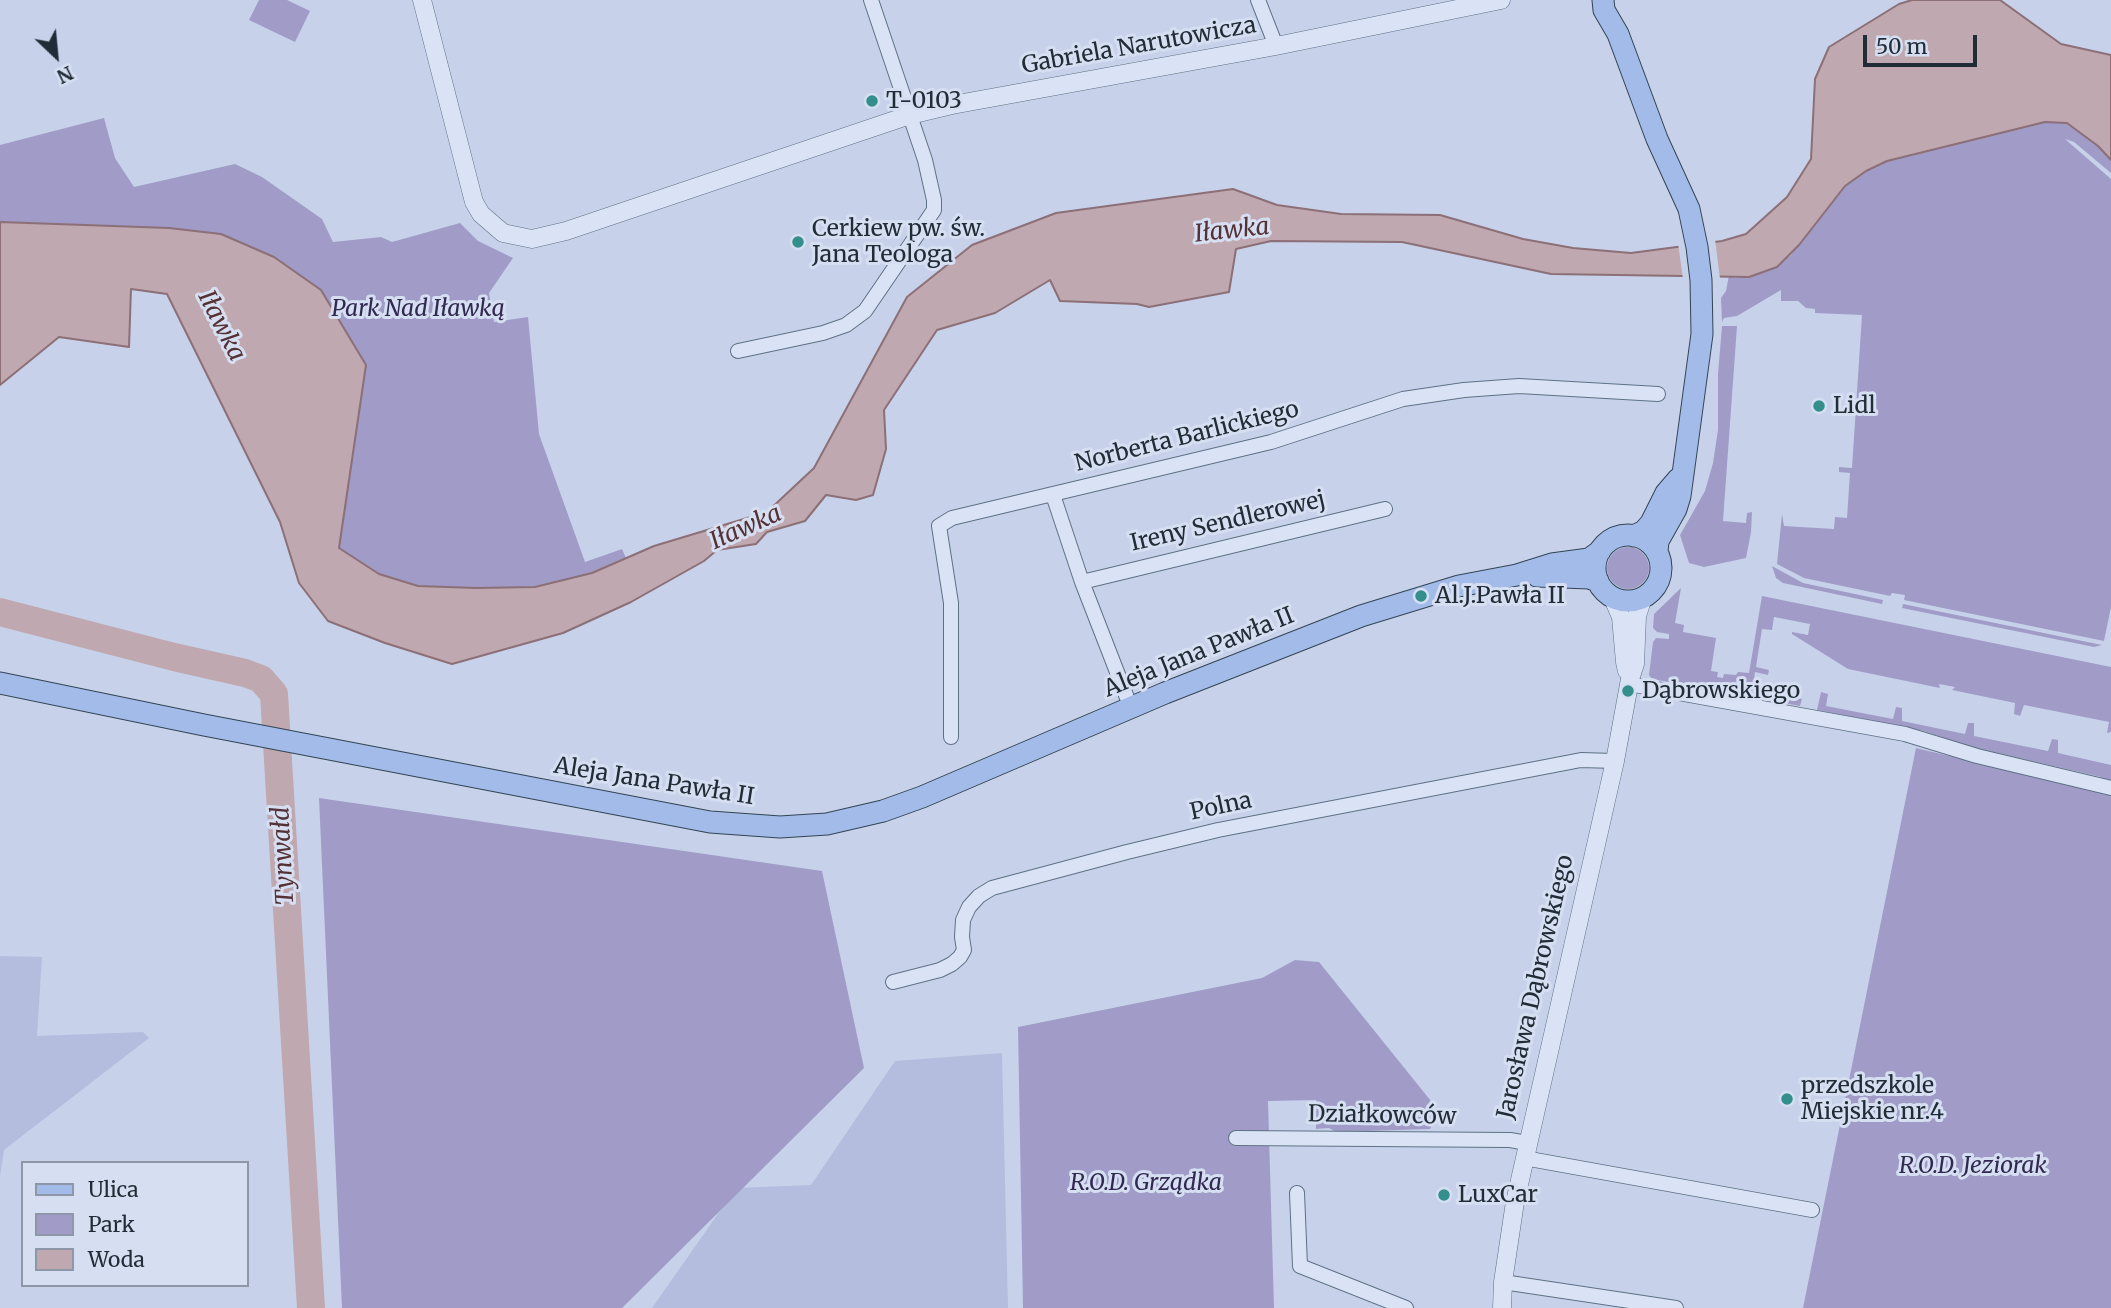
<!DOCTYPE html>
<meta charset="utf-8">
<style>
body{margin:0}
#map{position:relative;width:2111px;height:1308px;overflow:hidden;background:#c7d2ea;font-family:Merriweather,serif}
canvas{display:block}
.legend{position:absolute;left:21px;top:1161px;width:228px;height:126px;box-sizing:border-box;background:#d6dff2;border:2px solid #8d97a7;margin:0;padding:9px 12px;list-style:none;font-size:21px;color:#202c36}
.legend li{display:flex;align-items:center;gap:14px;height:35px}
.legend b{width:35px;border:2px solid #8d97a7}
.north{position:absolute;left:21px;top:21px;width:70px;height:70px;-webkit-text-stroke:5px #d6dff2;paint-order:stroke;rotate:154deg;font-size:19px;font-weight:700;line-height:28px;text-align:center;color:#202c36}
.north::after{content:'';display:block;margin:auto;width:24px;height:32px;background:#202c36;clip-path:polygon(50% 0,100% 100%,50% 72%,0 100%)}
.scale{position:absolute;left:1863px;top:35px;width:114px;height:32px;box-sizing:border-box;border:4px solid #202c36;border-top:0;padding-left:9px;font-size:21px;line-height:24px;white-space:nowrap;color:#202c36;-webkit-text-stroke:5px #d6dff2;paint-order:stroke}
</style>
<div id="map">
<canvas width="2111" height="1308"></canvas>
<ul class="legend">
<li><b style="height:9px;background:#a3bbe9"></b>Ulica</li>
<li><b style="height:19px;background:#a09cc7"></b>Park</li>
<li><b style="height:19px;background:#bfa8af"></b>Woda</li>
</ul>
<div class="north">N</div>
<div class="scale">50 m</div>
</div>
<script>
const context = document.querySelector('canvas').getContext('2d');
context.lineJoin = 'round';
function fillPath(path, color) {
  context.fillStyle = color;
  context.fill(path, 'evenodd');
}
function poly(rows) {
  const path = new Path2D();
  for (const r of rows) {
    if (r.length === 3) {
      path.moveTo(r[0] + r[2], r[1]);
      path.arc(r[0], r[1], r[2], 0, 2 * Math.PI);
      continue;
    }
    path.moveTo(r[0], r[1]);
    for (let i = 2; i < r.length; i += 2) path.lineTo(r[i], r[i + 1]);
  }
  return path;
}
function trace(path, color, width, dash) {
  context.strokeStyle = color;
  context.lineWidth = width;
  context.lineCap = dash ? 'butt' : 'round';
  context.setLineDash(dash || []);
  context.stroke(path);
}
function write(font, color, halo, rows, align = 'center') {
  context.font = font + ' Merriweather,serif';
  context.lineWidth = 6;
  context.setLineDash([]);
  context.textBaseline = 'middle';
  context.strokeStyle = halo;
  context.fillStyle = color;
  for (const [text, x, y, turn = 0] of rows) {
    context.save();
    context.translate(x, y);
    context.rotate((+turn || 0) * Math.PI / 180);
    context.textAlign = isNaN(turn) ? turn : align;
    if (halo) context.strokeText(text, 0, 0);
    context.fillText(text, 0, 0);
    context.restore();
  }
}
const farmland = poly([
 [0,956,42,957,37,1036,143,1032,149,1038,4,1150,0,1176],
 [1002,1053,1008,1308,652,1308,736,1188,811,1185,895,1061]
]);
const green = poly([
 [259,0,287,0,310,11,295,42,249,20],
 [104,118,115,158,134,187,235,164,262,177,322,219,333,242,381,237,392,242,460,223,478,241,513,258,489,293,494,322,528,317,539,434,585,562,622,549,626,558,592,573,535,587,476,588,418,586,379,574,339,548,366,365,221,234,169,228,0,223,0,145],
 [2045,122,2067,123,2099,146,2111,160,2111,173,2074,142,2065,139,2111,179,2111,607,2104,641,1904,600,1905,595,1892,593,1890,596,1804,578,1777,564,1782,514,1784,526,1834,529,1835,517,1847,518,1850,473,1839,472,1839,467,1852,468,1862,315,1815,313,1815,309,1806,308,1798,301,1781,301,1781,290,1737,316,1724,318,1722,322,1721,298,1726,291,1729,275,1735,278,1790,256,1845,186,1866,171,1887,161,1918,152],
 [1722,326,1737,326,1723,521,1746,523,1747,513,1752,512,1751,532,1746,558,1704,567,1689,563,1680,535,1705,491,1713,463,1718,430,1718,374],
 [1628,568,21],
 [1772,566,1803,583,1883,600,1882,604,1783,583,1776,578],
 [1681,588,1675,623,1684,625,1683,632,1716,638,1711,671,1718,672,1717,677,1723,678,1724,674,1736,675,1738,672,1749,673,1762,596,2111,667,2111,732,2107,733,2109,722,2024,705,2020,716,2014,714,2015,703,1952,690,1955,687,1939,684,1940,688,1848,669,1792,634,1792,632,1808,635,1810,624,1774,617,1772,630,1762,629,1756,667,1769,670,1768,675,1755,672,1752,692,1802,699,1800,706,1652,679,1649,675,1653,642,1656,638,1669,639,1669,634,1657,632,1653,628,1654,614],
 [1903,604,2102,645,2094,647,1902,608],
 [1821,692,1828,694,1826,706,1893,719,1896,707,1902,708,1902,721,1965,734,1968,723,1974,723,1974,736,2048,751,2052,739,2058,740,2058,753,2111,765,2111,783,2103,782,2101,777,1971,747,1924,731,1817,710],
 [1916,748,2111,795,2111,1308,1803,1308],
 [319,798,822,871,864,1068,622,1308,342,1308],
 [1295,960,1319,962,1439,1111,1430,1129,1336,1132,1329,1128,1316,1129,1316,1100,1268,1101,1274,1308,1023,1308,1018,1027,1262,978]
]);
const water = poly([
 [1912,0,2000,0,2061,44,2111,55,2111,160,2098,146,2067,123,2045,122,1887,161,1866,171,1845,186,1799,245,1777,267,1749,277,1551,274,1402,242,1271,241,1236,249,1229,292,1149,307,1137,304,1060,301,1050,280,995,313,937,330,884,410,886,449,873,495,856,500,826,495,805,521,767,532,756,544,717,550,704,561,631,602,563,633,452,664,385,643,328,621,299,583,280,522,167,294,131,289,129,347,59,337,0,385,0,222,169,228,221,234,274,257,321,290,366,365,339,548,379,574,418,586,476,588,535,587,592,573,654,546,767,512,814,468,907,297,972,245,1056,213,1233,189,1277,205,1341,214,1440,215,1523,239,1573,248,1631,253,1722,241,1746,234,1787,197,1811,159,1815,79,1829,47,1899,4,1912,0]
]);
const pier = poly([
 [1715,239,1720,279,1683,279,1678,243]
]);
const river = poly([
 [0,612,174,657,245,673,261,679,274,694,311,1308]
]);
const minor = poly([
 [1258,0,1276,46],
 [738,351,823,333,846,325,865,311,934,210,934,200,925,160,871,0],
 [1053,495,1082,582,1131,708],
 [1082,582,1385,509],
 [1629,684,1905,734,1977,756,2111,788],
 [951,737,951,603,939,526,952,518,1271,442,1403,399,1464,390,1519,386,1658,394],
 [893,982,940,970,952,964,960,957,964,950,962,937,963,920,969,907,979,896,992,888,1127,852,1218,830,1581,760,1615,761],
 [1236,1138,1510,1140,1527,1143],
 [1524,1158,1812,1210],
 [1297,1193,1300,1266,1406,1308],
 [1503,1282,1676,1308]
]);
const tertiary = poly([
 [422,0,474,202,481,214,503,233,532,239,566,231,910,115,952,105,1276,46,1501,0],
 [1612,596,1621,617,1625,662,1627,671],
 [1502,1308,1503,1282,1515,1202,1615,761,1630,679,1635,664,1637,616,1643,597]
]);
const primary = poly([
 [1603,0,1604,10,1618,34,1657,139,1689,209,1697,247,1701,280,1702,334,1680,496,1676,509,1658,541,1657,552],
 [1628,568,33],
 [1634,536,1644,531,1651,523,1666,493,1678,479],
 [1537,576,1589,578,1598,581],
 [0,683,204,725,710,822,780,827,827,824,883,811,922,797,1165,693,1361,616,1459,586,1517,575,1552,564,1589,559,1600,551]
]);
const markers = [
 [872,101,7,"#348e8b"],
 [798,242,7,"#348e8b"],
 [1819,406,7,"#348e8b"],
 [1421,596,7,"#348e8b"],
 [1628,691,7,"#348e8b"],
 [1787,1099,7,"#348e8b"],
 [1444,1195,7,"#348e8b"]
];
const streetNames = [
 ["Gabriela Narutowicza",1139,46,-10],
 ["Norberta Barlickiego",1187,437,-14],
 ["Ireny Sendlerowej",1228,522,-13],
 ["Aleja Jana Pawła II",1199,653,-22],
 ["Aleja Jana Pawła II",654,782,9],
 ["Polna",1221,807,-12],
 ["Jarosława Dąbrowskiego",1536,987,-77],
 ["Działkowców",1382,1116,1]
];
const poiNames = [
 ["T-0103",886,101],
 ["Cerkiew pw. św.",812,229],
 ["Jana Teologa",812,255],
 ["Lidl",1833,406],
 ["Al.J.Pawła II",1435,596],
 ["Dąbrowskiego",1642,691],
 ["przedszkole",1801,1086],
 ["Miejskie nr.4",1801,1112],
 ["LuxCar",1458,1195]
];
const parkNames = [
 ["Park Nad Iławką",418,309],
 ["R.O.D. Jeziorak",1973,1166],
 ["R.O.D. Grządka",1146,1183]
];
const waterNames = [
 ["Iławka",1232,231,-6],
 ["Iławka",221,326,63],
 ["Iławka",746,528,-24],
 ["Tynwałd",284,856,-93]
];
fillPath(farmland, '#b5bddf');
fillPath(green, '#a09cc7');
fillPath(water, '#bfa8af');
trace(water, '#8c6f77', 2);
fillPath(pier, '#c7d2ea');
trace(river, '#bfa8af', 28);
trace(minor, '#5e7184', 16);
trace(tertiary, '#5e7184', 19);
trace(primary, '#324453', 23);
trace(minor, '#dae3f6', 14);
trace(tertiary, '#dae3f6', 18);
trace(primary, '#a3bbe9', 21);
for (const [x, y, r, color] of markers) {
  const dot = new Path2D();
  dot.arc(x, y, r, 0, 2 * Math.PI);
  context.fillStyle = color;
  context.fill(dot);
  trace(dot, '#d6dff2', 2.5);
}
write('23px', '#202c36', '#d6dff2', streetNames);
write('23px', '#202c36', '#d6dff2', poiNames, 'left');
write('italic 23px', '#322951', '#d6dff2', parkNames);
write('italic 24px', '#543134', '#d6dff2', waterNames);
</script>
